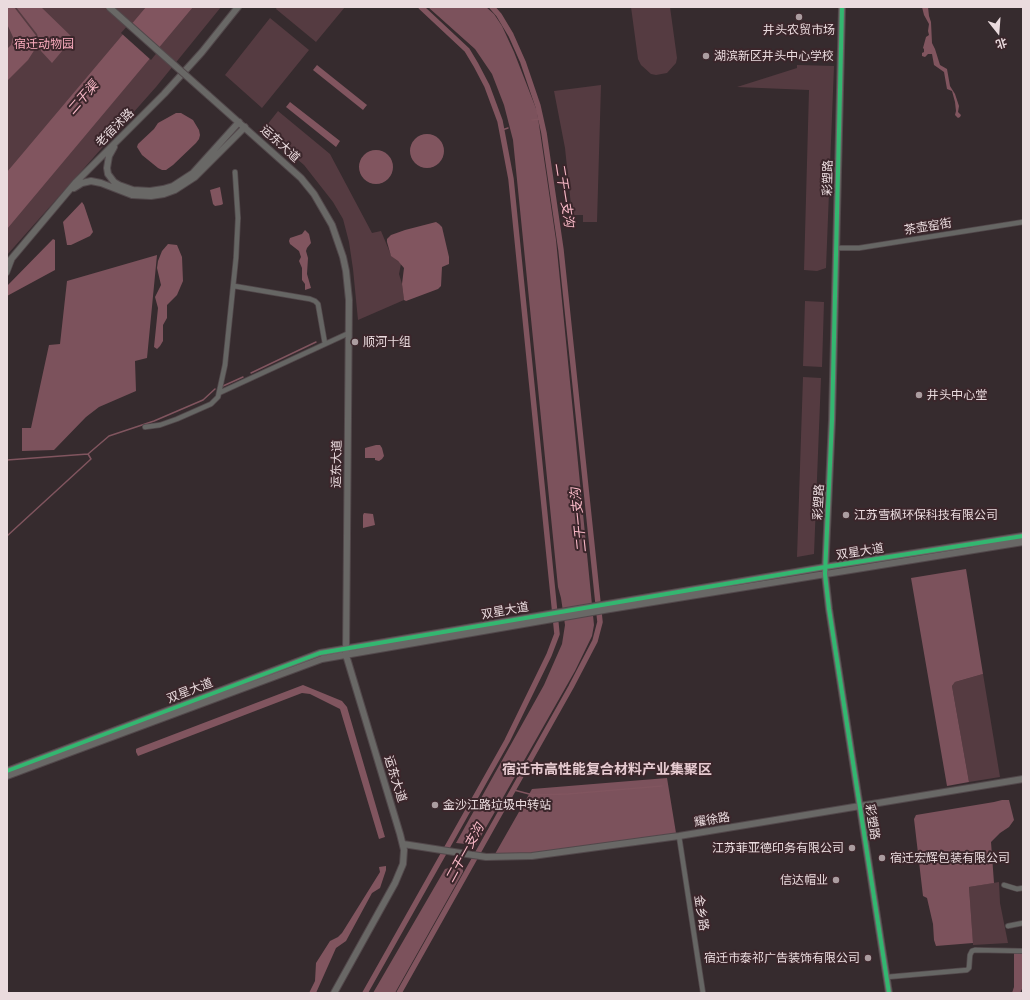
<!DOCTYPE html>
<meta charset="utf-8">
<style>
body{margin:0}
#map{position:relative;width:1030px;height:1000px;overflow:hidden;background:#362b2e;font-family:Montserrat,"Noto Sans SC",sans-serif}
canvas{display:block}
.frame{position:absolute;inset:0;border:8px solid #eadbde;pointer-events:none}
.north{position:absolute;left:978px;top:12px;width:40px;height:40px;-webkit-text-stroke:3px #3b262b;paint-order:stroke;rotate:163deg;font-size:11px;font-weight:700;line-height:16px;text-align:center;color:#eadbde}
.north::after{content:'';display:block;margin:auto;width:14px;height:18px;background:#eadbde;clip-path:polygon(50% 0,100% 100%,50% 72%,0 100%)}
</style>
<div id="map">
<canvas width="1030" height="1000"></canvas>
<div class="frame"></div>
<div class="north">北</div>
</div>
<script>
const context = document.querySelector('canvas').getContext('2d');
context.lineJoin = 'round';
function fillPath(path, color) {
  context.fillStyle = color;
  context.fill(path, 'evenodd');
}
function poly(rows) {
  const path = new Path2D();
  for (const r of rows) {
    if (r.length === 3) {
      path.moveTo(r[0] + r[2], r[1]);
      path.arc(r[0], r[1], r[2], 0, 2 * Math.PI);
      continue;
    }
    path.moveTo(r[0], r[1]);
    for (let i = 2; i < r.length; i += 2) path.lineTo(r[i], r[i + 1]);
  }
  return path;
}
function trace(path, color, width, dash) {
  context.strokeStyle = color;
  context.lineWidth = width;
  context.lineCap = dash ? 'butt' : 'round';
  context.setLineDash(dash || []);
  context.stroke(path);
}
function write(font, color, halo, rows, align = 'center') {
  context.font = font + ' Montserrat,"Noto Sans SC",sans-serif';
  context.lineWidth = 4;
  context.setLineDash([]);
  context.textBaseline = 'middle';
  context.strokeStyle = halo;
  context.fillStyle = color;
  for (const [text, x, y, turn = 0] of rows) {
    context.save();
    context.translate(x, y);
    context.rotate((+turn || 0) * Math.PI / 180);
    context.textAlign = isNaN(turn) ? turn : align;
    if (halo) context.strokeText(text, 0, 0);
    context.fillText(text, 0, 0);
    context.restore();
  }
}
const green = poly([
 [7,7,221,7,156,87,7,255],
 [277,7,345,7,316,42,276,9],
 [631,7,670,7,677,58,676,63,667,73,656,75,651,74,641,65,638,59],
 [270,18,309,50,262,108,225,75],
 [797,65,834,66,826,268,817,271,804,270,809,90,737,87,797,68],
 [601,85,597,222,583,222,583,215,572,215,565,148,554,91],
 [278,111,330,154,372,233,381,231,391,255,401,264,399,274,402,284,404,300,358,320,353,269,349,242,343,219,333,202,304,165,263,130],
 [805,301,824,302,822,367,803,366],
 [803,377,821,378,814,554,797,557],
 [983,674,1000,777,969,782,952,686,955,682],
 [999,882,1000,903,1008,943,973,945,969,887]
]);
const forest = poly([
 [16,7,41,7,73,38,52,63,41,51,40,45,37,34],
 [428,7,486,7,494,14,502,26,514,52,537,111,556,240,594,625,592,636,575,671,476,845,456,843,544,685,562,644,565,625,561,598,558,587,513,140,504,105,492,74,475,49],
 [157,255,147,358,135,361,136,391,99,407,86,417,54,450,22,451,22,428,31,428,49,345,60,344,67,281],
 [966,569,983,674,955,682,952,686,969,782,947,786,911,578],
 [667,778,676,833,568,849,523,854,495,854,532,789],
 [1002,800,1009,800,1014,820,1009,827,1000,833,991,842,994,883,969,887,973,943,936,946,934,940,933,924,927,898,923,896,914,819,916,815,994,802],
 [449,868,463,868,463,872,395,993,373,993,445,869],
 [1014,953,1023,953,1023,987,1020,993,1012,993,1014,987]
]);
const water = poly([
 [7,7,14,7,34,33,37,37,37,43,35,49,28,60,7,81,7,49,11,45,13,37,7,24],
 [146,7,193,7,7,229,7,172],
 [922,7,928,7,929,16,931,22,932,43,935,49,940,65,947,69,950,86,955,94,959,106,958,112,961,115,960,117,958,118,955,115,956,111,955,102,952,91,947,89,944,72,934,65,932,54,928,54,925,57,922,56,922,53,924,52,924,49,923,48,926,37,929,35,928,31,929,24,924,15],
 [317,65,367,105,363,110,313,70],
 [290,102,340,141,336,147,286,107],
 [176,113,181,113,193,120,199,130,200,135,199,139,196,143,173,165,166,170,162,170,158,168,142,155,137,147,138,144,154,129,158,123],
 [427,151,17],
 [376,167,17],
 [220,187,223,204,221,205,215,206,213,204,210,190],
 [82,202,84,205,93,232,90,236,71,245,67,245,63,222],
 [436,222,439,224,442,227,449,257,449,264,442,267,441,286,438,289,406,301,404,300,402,284,404,268,398,261,391,256,387,242,387,239,391,235,405,230],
 [305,230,309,234,311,243,307,248,306,251,308,258,307,274,311,288,305,290,305,284,302,280,302,268,299,261,301,257,299,251,290,244,289,241,290,238,302,234],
 [53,239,55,240,55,270,7,296,7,286],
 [168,244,177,245,182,257,183,281,177,295,167,305,167,318,163,325,163,341,160,346,157,349,154,347,158,308,155,297,161,285,157,268,158,261,162,251],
 [376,445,380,445,382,448,384,456,382,459,379,461,375,460,375,458,365,458,365,448],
 [364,513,373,514,375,525,363,528,363,515],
 [303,685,342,701,347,707,385,837,379,839,340,709,310,694,302,693,138,756,136,752,136,749,138,748],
 [386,866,386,870,380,888,372,893,346,941,336,948,316,993,309,993,315,981,316,963,330,941,338,937,342,933,380,872,379,867]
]);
const pier = poly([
 [129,24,159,50,151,60,121,33]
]);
const stream = poly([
 [532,120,541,119],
 [502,130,508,128],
 [251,373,316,342],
 [223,386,243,377],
 [7,460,88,454,109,436,154,421,203,400,215,389],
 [7,536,91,459,88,454],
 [514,790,533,795,568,794,662,786]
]);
const canal = poly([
 [365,993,507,741,549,655,557,634,511,179,500,121,487,86,476,65,467,50,421,7],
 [399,993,571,687,595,641,600,622,561,250,544,133,538,106,523,62,511,35,499,15,492,7]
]);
const street = poly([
 [836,248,859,248,1023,222],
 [7,273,12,260],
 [234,286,310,299,315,301,318,304,325,344],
 [219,393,349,333],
 [145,427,160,425,177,419,211,404,218,397,225,365,236,258,238,218,235,172],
 [679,836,703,993],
 [1004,885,1017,889,1023,888],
 [1008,926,1023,923],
 [887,977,967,970,969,968,970,955,972,951,975,950,1023,951]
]);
const secondary = poly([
 [842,7,832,420,825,574,829,609,889,993],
 [208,95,301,178,314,194,332,225,343,257,346,271,349,300,346,655,400,834,404,850,403,864,395,883,334,993],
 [114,147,109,156,107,168,108,174,114,182,119,185,133,190,150,191,163,189,173,186,193,173,239,122],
 [74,188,82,183,91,181,101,183,132,195,151,196,164,194,175,190,195,177,245,127],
 [7,264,76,182,164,94,202,52,238,7],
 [7,771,320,653,825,567,1023,536],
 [7,776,322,659,610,609,1023,542],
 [403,844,486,857,532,856,679,836,1023,779]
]);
const secondaryBridge = poly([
 [109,7,208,95]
]);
const cycleway = poly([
 [842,7,832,420,825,574,829,609,889,993],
 [7,771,320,653,825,567,1023,536]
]);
const markers = [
 [799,17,4,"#ab9da0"],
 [706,56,4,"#ab9da0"],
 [355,342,4,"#ab9da0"],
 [919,395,4,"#ab9da0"],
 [846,515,4,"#ab9da0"],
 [435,805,4,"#ab9da0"],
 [852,848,4,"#ab9da0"],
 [882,858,4,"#ab9da0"],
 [836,880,4,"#ab9da0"],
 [868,958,4,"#ab9da0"]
];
const poiNames = [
 ["井头农贸市场",799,30,"center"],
 ["湖滨新区井头中心学校",714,56],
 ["顺河十组",363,342],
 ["井头中心堂",927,395],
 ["江苏雪枫环保科技有限公司",854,515],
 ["金沙江路垃圾中转站",443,805],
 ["江苏菲亚德印务有限公司",844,848,"right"],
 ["宿迁宏辉包装有限公司",890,858],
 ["信达帽业",828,880,"right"],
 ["宿迁市泰祁广告装饰有限公司",860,958,"right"]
];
const parkNames = [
 ["宿迁动物园",44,44]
];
const streetNames = [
 ["老宿沭路",115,128,-45],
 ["运东大道",280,144,42],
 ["彩塑路",828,178,-89],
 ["茶壶窑街",928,227,-9],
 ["运东大道",337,464,-89],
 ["彩塑路",819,502,-87],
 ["双星大道",860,552,-9],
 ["双星大道",505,611,-10],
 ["双星大道",190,691,-21],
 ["运东大道",395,779,73],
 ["耀徐路",712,820,-9],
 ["彩塑路",872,822,81],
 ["金乡路",701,913,81]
];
const waterNames = [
 ["二干渠",83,98,-49],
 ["二干一支沟",564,195,81],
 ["二干一支沟",579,520,-96],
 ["二干一支沟",465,853,-61]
];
const quarterNames = [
 ["宿迁市高性能复合材料产业集聚区",607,770]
];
fillPath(green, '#553b41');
fillPath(forest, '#7c525c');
fillPath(water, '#81555f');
fillPath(pier, '#362b2e');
trace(stream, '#81555f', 1.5);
trace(canal, '#81555f', 5.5);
trace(street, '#52484b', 6);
trace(secondary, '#52484b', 8);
trace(street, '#666664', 4.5);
trace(secondary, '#696866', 6);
trace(secondaryBridge, '#52484b', 8, []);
trace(secondaryBridge, '#696866', 6);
trace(cycleway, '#33b770', 4);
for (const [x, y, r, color] of markers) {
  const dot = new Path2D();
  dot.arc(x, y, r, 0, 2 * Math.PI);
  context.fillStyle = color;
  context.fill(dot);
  trace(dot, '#3b262b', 1.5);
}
write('12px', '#eadbde', '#3b262b', poiNames, 'left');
write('12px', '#faacbe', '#3b262b', parkNames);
write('12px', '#eadbde', '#3b262b', streetNames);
write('italic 13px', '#f9b9c7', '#3b262b', waterNames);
write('bold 14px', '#e7cbd1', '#3b262b', quarterNames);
</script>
